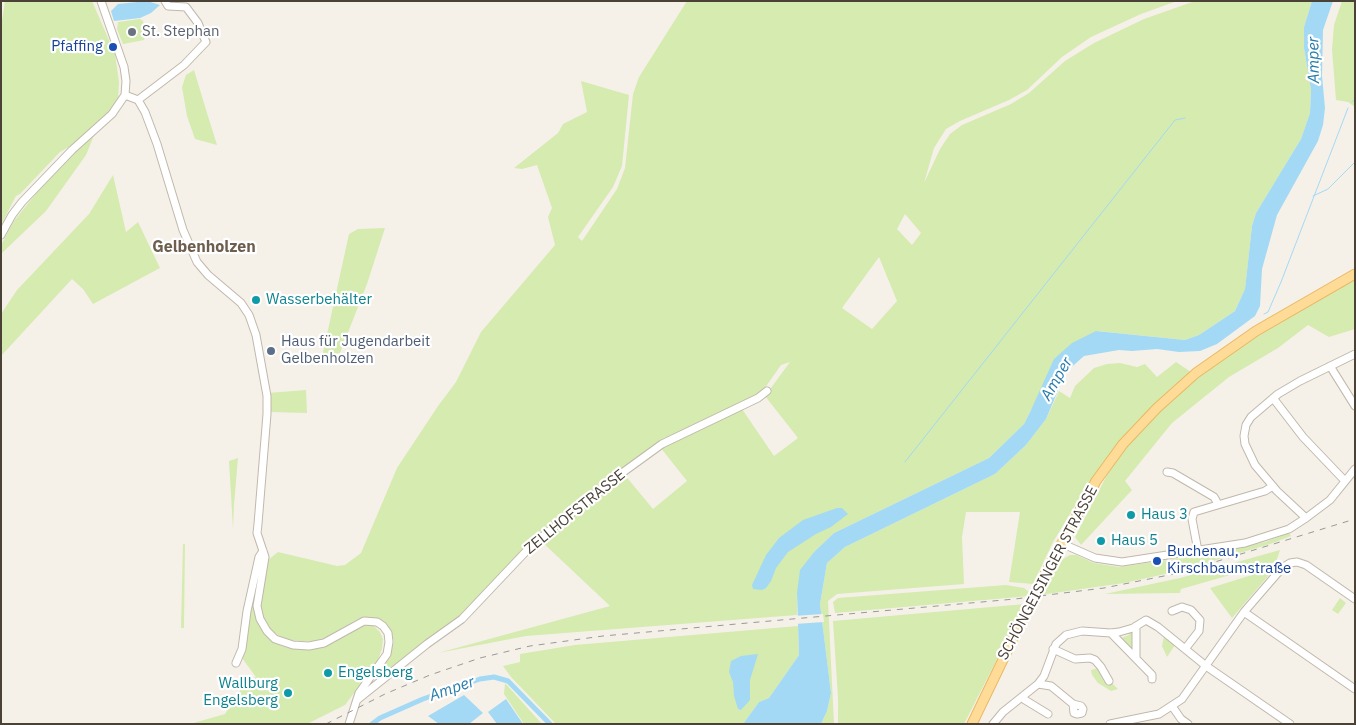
<!DOCTYPE html>
<meta charset="utf-8">
<style>
body{margin:0}
#map{position:relative;width:1356px;height:725px;overflow:hidden;background:#f5f1e9;font-family:"IBM Plex Sans",sans-serif}
canvas{display:block}
.frame{position:absolute;inset:0;border:2px solid #4a4137;pointer-events:none}
</style>
<div id="map">
<canvas width="1356" height="725"></canvas>
<div class="frame"></div>
</div>
<script>
const context = document.querySelector('canvas').getContext('2d');
context.lineJoin = 'round';
function fillPath(path, color) {
  context.fillStyle = color;
  context.fill(path, 'evenodd');
}
function poly(rows) {
  const path = new Path2D();
  for (const r of rows) {
    path.moveTo(r[0], r[1]);
    for (let i = 2; i < r.length; i += 2) path.lineTo(r[i], r[i + 1]);
  }
  return path;
}
function trace(path, color, width, dash) {
  context.strokeStyle = color;
  context.lineWidth = width;
  context.lineCap = dash ? 'butt' : 'round';
  context.setLineDash(dash || []);
  context.stroke(path);
}
function write(font, color, halo, rows, align = 'center') {
  context.font = font + ' "IBM Plex Sans",sans-serif';
  context.lineWidth = 4.5;
  context.setLineDash([]);
  context.textBaseline = 'middle';
  context.strokeStyle = halo;
  context.fillStyle = color;
  for (const [text, x, y, turn = 0] of rows) {
    context.save();
    context.translate(x, y);
    context.rotate((+turn || 0) * Math.PI / 180);
    context.textAlign = isNaN(turn) ? turn : align;
    if (halo) context.strokeText(text, 0, 0);
    context.fillText(text, 0, 0);
    context.restore();
  }
}
const green = poly([
 [5,1,92,1,115,54,119,82,118,101,111,110,74,144,60,152,20,194,16,196,1,225,1,27],
 [687,1,1177,1,1141,14,1091,37,1062,57,1027,90,1009,100,960,121,946,129,934,148,924,183,940,149,950,134,962,125,1011,104,1029,93,1065,61,1094,43,1144,19,1195,1,1312,1,1304,27,1304,48,1311,90,1310,113,1301,139,1256,213,1252,226,1245,289,1235,311,1199,335,1185,340,1097,331,1031,410,1024,424,989,458,834,533,815,551,797,593,797,615,526,636,438,653,610,606,541,541,624,474,653,509,687,481,660,447,742,409,774,456,798,438,765,396,790,362,781,365,760,395,730,410,664,438,611,476,530,541,465,615,384,672,381,669,391,651,394,642,391,630,385,623,378,619,368,617,358,619,329,636,316,641,302,641,288,640,278,635,269,629,262,617,260,606,268,560,278,552,337,566,345,565,361,553,397,468,438,406,456,382,481,332,555,245,548,217,552,208,537,165,522,169,514,168,558,133,563,124,587,112,581,81,629,95,622,166,613,187,578,237,582,241,617,189,625,168,633,94,639,77],
 [905,214,921,233,912,245,897,229],
 [879,257,897,301,872,329,842,308],
 [1342,1,1355,1,1355,107,1348,102,1336,100,1332,49,1334,25],
 [140,19,143,21,146,31,144,40,123,44,117,29,118,22],
 [194,70,207,113,217,145,195,139,187,116,182,87,186,75],
 [95,133,86,155,46,211,1,254,1,245,14,221,50,176],
 [113,175,126,232,138,222,160,268,93,304,83,289,72,279,1,356,1,314,17,290,89,214],
 [385,228,367,284,340,353,322,357,349,234,358,229],
 [1355,277,1355,329,1329,337,1308,325,1278,348,1229,377,1172,423,1125,481,1132,490,1081,545,1075,537,1107,475,1126,446,1159,410,1197,375,1257,333],
 [1176,362,1191,372,1153,405,1120,442,1090,481,1053,542,1033,584,1009,582,1020,512,966,512,962,537,964,584,837,594,828,601,834,724,821,724,827,711,831,693,820,604,827,563,845,547,995,474,1026,445,1046,419,1059,391,1070,398,1075,386,1094,368,1107,364,1120,363,1137,367,1145,364,1157,377],
 [306,390,307,413,270,412,268,393],
 [238,458,234,505,233,529,229,461],
 [1289,533,1291,536,1270,544,1179,571,1124,583,1040,595,1061,560,1070,555,1076,555,1094,563,1119,567,1216,553,1265,542],
 [183,544,185,544,184,628,181,628],
 [1280,550,1276,562,1181,589,1180,593,1105,594,1180,578],
 [261,558,257,619,265,634,274,643,285,647,301,650,318,648,333,643,361,625,367,624,374,626,380,632,383,639,382,649,376,664,345,705,307,724,190,724,225,714,247,680,256,677,242,658,248,613],
 [1268,570,1269,575,1232,618,1210,588],
 [1006,585,1024,588,1029,592,1030,596,835,613,833,602,838,598],
 [1340,598,1346,603,1338,614,1332,610],
 [1025,604,964,724,838,724,838,698,833,621],
 [798,626,799,655,769,698,759,702,743,724,556,724,511,677,503,666,520,662,520,654,575,645],
 [1131,631,1133,632,1134,653,1118,636,1119,634,1121,638,1129,635,1128,632],
 [1164,636,1175,645,1167,657,1162,646],
 [1098,668,1104,682,1112,683,1118,689,1111,691,1098,683,1092,675,1091,670],
 [505,683,542,724,524,724,504,694]
]);
const water = poly([
 [147,1,160,5,151,13,140,18,114,21,111,11,118,4],
 [1312,1,1333,1,1323,30,1322,76,1325,108,1323,125,1318,141,1277,215,1262,269,1260,306,1255,316,1217,344,1200,351,1179,352,1157,349,1132,351,1119,350,1084,356,1066,372,1046,419,1026,445,995,474,845,547,827,563,820,604,831,693,827,711,821,724,743,724,759,702,769,698,799,655,797,593,800,570,815,551,834,533,989,458,1024,424,1031,410,1054,359,1072,343,1096,331,1185,340,1199,335,1235,311,1245,289,1252,226,1256,213,1301,139,1310,113,1311,90,1304,48,1304,27],
 [837,508,842,508,848,514,831,527,816,534,788,552,776,568,771,581,766,588,762,590,753,589,752,585,766,555,779,538,803,520],
 [758,654,750,680,750,700,741,710,738,709,734,696,733,682,729,672,731,661,741,656],
 [464,695,483,713,469,724,439,724,428,716],
 [506,699,523,724,497,724,488,712]
]);
const pier = poly([
 [823,614,824,622,795,624,794,616]
]);
const stream = poly([
 [1352,102,1355,99],
 [1313,196,1328,189,1355,162],
 [1264,314,1268,312,1281,282,1348,108],
 [905,462,1175,120,1185,118]
]);
const canal = poly([
 [372,724,380,718,423,699,480,679,494,677,508,681,550,724]
]);
const minor = poly([
 [125,95,138,100,145,112,157,144,183,230,197,262,208,275,241,303,249,315,256,335,267,396,267,414,258,524,257,533,265,557,257,606,260,619,267,631,275,639,293,645,309,646,324,643,364,621,377,622,383,626,388,633,389,642,387,654,359,693,349,724],
 [138,100,184,65,206,42,198,23,186,7,168,6,165,1],
 [1,235,12,215,22,202,72,150,112,114,125,95,126,81,124,67,101,1],
 [1330,366,1355,406],
 [1273,398,1303,437,1345,481],
 [1167,472,1173,473,1214,497,1218,504],
 [1306,518,1277,491,1255,465,1245,444,1244,436,1246,425,1251,417,1278,394,1300,381,1355,354],
 [1063,544,1095,558,1122,562,1245,543,1289,529,1306,518,1330,500,1355,469],
 [1198,551,1192,519,1194,512,1265,491,1273,486],
 [1172,611,1182,607,1191,610,1200,620,1199,631,1185,649],
 [1244,612,1355,689],
 [1136,626,1136,657],
 [1111,633,1152,675,1152,679],
 [1053,649,1075,659,1090,658,1095,660,1101,667,1109,681],
 [236,663,242,649,247,611,259,557,263,551],
 [1038,684,1044,676,1056,644,1066,635,1082,631,1111,633,1119,632,1133,628,1146,620,1158,627,1206,666,1290,724],
 [1022,697,1025,700,1048,714],
 [357,700,427,644,462,619,533,544,622,473,662,444,758,398,767,391],
 [1073,704,1081,706,1083,709,1082,713,1077,714,1074,713,1073,704],
 [1172,706,1181,719,1188,724],
 [993,724,1003,712,1038,684,1051,686,1073,704],
 [1110,724,1159,714,1182,699,1244,612,1282,568,1290,563,1297,562,1306,565,1355,599]
]);
const major = poly([
 [972,724,1038,587,1096,481,1123,444,1157,408,1196,373,1256,331,1355,274]
]);
const rail = poly([
 [326,724,385,694,430,675,480,658,530,646,603,636,1015,599,1104,588,1179,573,1355,519]
]);
const markers = [
 [132,32,5,"#6b7280"],
 [113,47,5,"#1a4fb4"],
 [256,300,5,"#0f9aa8"],
 [271,351,5,"#5c6f8a"],
 [1131,515,5,"#0f9aa8"],
 [1101,541,5,"#0f9aa8"],
 [1157,561,5,"#1a4fb4"],
 [328,673,5,"#0f9aa8"],
 [288,693,5,"#0f9aa8"]
];
const worshipNames = [
 ["St. Stephan",142,32]
];
const transitNames = [
 ["Pfaffing",103,47],
 ["Buchenau,",1167,552,"left"],
 ["Kirschbaumstraße",1167,569,"left"]
];
const cultureNames = [
 ["Wasserbehälter",266,300],
 ["Haus 3",1141,515],
 ["Haus 5",1111,541],
 ["Engelsberg",338,673],
 ["Wallburg",278,684,"right"],
 ["Engelsberg",278,701,"right"]
];
const serviceNames = [
 ["Haus für Jugendarbeit",281,342],
 ["Gelbenholzen",281,359]
];
const streetNames = [
 ["ZELLHOFSTRASSE",575,512,-39],
 ["SCHÖNGEISINGER STRASSE",1048,573,-62]
];
const waterNames = [
 ["Amper",1314,60,-91],
 ["Amper",1057,379,-60],
 ["Amper",452,689,-19]
];
const neighbourhoodNames = [
 ["Gelbenholzen",204,247]
];
fillPath(green, '#d5ebb0');
fillPath(water, '#a3d9f4');
fillPath(pier, '#f5f1e9');
trace(stream, '#a3d9f4', 1);
trace(canal, '#a3d9f4', 5);
trace(minor, '#c1b8ab', 9);
trace(major, '#eab862', 11);
trace(minor, '#fff', 7);
trace(major, '#ffdb98', 9);
trace(rail, '#989898', 1, [6, 6]);
for (const [x, y, r, color] of markers) {
  const dot = new Path2D();
  dot.arc(x, y, r, 0, 2 * Math.PI);
  context.fillStyle = color;
  context.fill(dot);
  trace(dot, '#fff', 2);
}
write('15px', '#5b616d', '#fff', worshipNames, 'left');
write('15px', '#164399', '#fff', transitNames, 'right');
write('15px', '#0d838f', '#fff', cultureNames, 'left');
write('15px', '#4e5e75', '#fff', serviceNames, 'left');
write('15px', '#4a4137', '#fff', streetNames);
write('italic 16px', '#287cab', '#fff', waterNames);
write('bold 16px', '#6d5e4d', '#fff', neighbourhoodNames);
</script>
